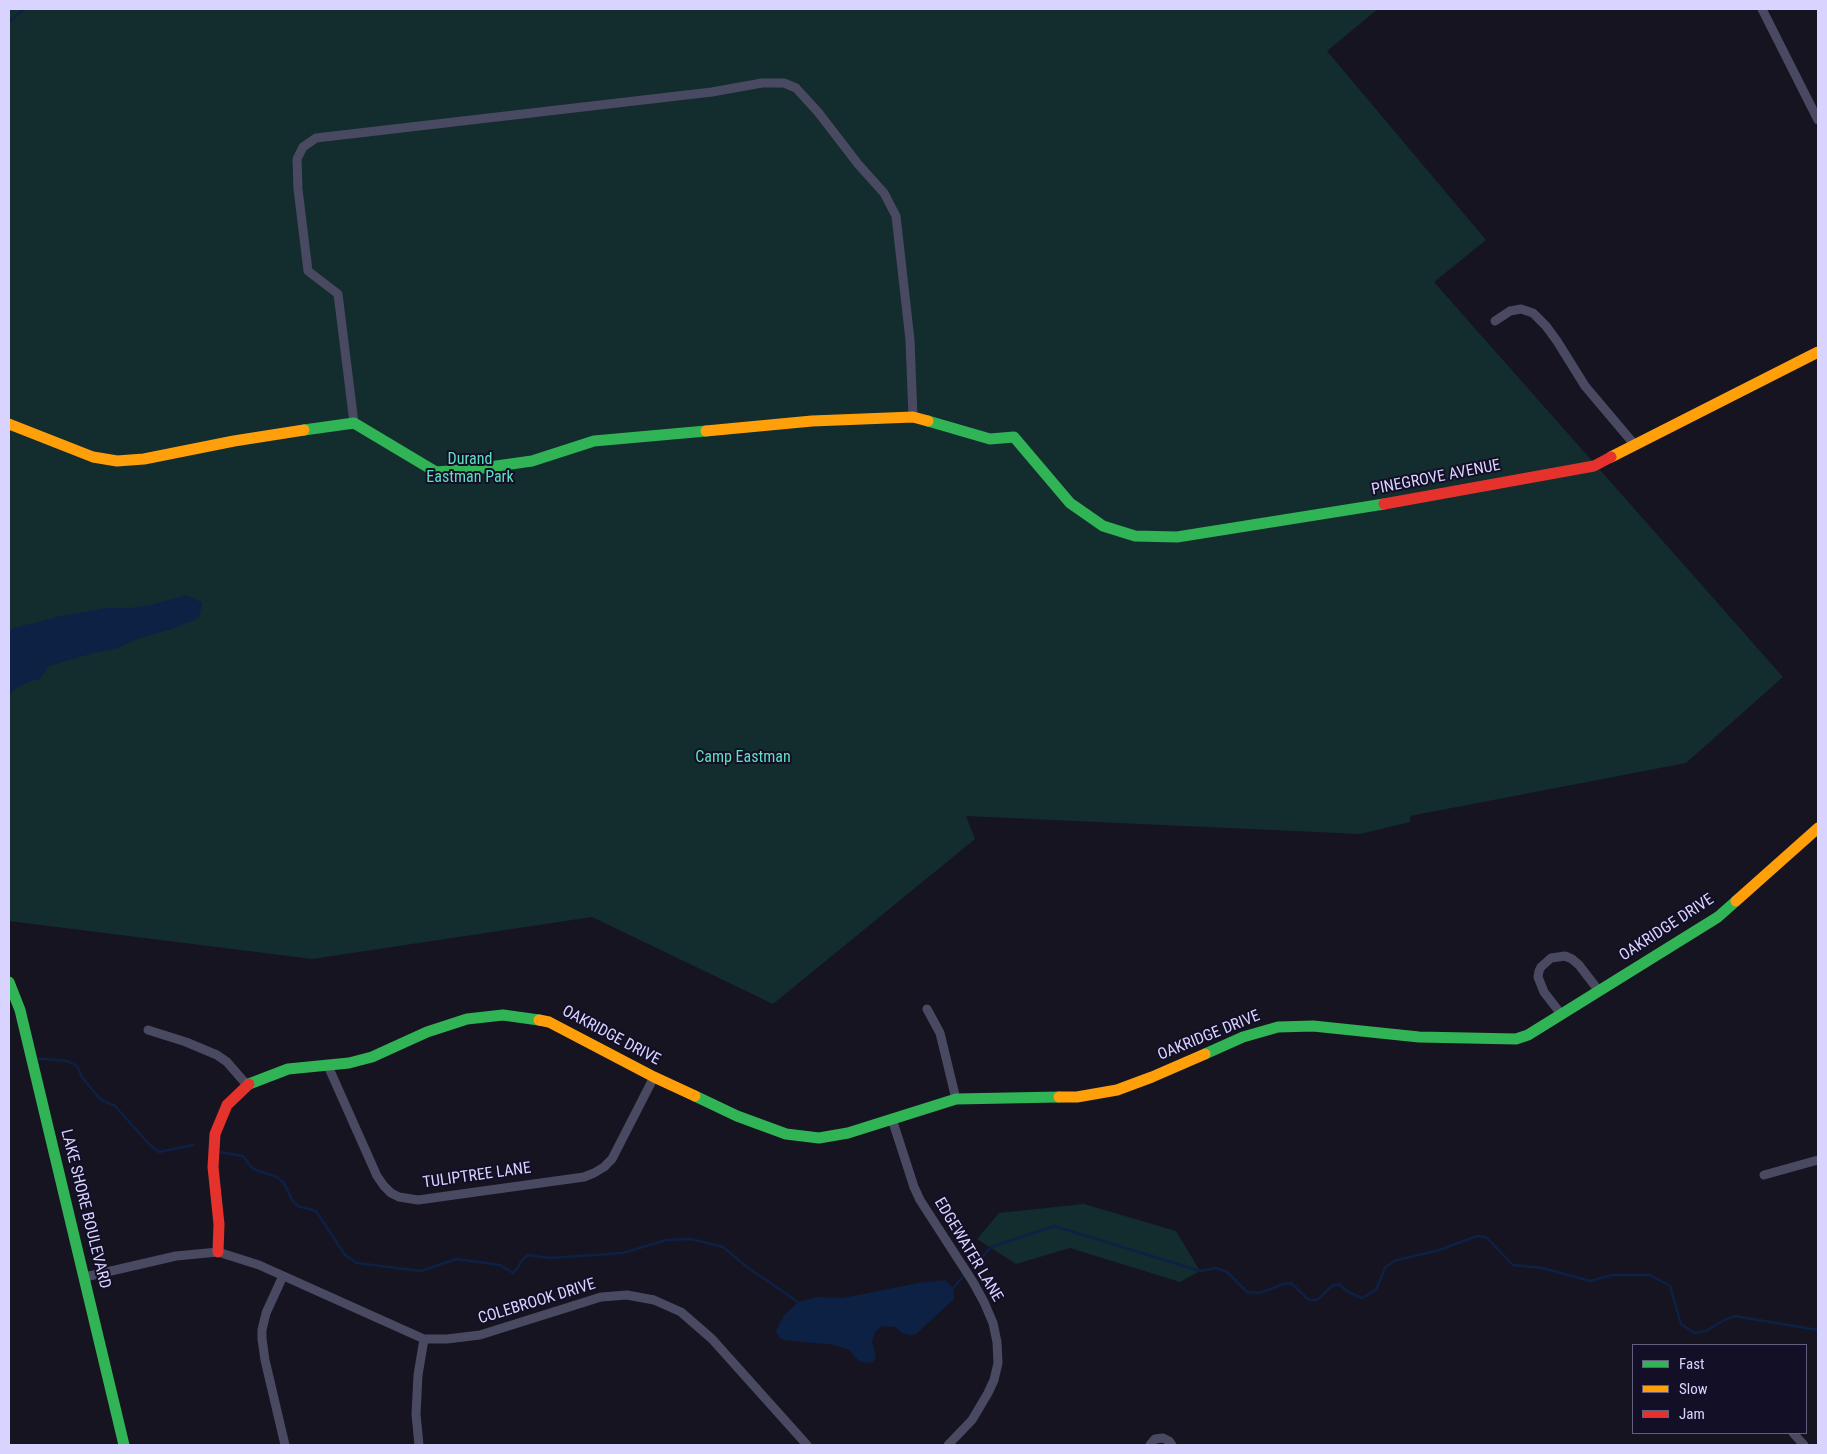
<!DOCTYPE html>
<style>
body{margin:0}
#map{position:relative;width:1827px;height:1454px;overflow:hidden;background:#161421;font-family:"Roboto Condensed",sans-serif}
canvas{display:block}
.frame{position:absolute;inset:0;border:10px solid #d9d4ff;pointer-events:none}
.legend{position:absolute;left:1632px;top:1344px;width:175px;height:90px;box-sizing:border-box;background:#130f26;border:1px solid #625e7d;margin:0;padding:6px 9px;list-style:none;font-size:15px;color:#d9d4ff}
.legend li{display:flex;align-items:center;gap:10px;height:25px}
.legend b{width:25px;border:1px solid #625e7d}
</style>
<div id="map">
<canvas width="1827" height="1454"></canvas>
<div class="frame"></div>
<ul class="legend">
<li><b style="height:6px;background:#30b455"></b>Fast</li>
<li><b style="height:6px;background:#ff9f0a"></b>Slow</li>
<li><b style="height:6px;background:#e5322d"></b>Jam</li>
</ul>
</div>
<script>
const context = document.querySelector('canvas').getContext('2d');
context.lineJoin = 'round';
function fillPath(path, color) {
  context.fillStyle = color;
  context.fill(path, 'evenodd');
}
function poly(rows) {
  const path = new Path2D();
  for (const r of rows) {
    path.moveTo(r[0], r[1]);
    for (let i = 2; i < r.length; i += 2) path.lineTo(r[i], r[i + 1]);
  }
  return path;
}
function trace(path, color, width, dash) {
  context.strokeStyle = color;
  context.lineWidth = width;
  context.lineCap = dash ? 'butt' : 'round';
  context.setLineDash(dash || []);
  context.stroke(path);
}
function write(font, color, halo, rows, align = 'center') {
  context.font = font + ' "Roboto Condensed",sans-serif';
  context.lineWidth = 4;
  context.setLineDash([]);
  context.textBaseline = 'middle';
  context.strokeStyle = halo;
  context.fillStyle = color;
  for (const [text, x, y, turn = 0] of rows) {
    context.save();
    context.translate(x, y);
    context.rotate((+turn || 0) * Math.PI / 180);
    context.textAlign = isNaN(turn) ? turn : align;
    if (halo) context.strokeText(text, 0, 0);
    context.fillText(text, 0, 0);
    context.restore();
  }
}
const green = poly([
 [9,9,1378,9,1327,51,1486,240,1434,282,1783,677,1686,763,1410,816,1410,822,1360,834,966,816,975,839,773,1004,592,917,312,959,9,921],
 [1084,1204,1176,1231,1200,1271,1180,1282,1070,1248,1016,1264,977,1239,999,1213]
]);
const water = poly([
 [187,595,202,603,199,618,172,629,137,639,118,648,93,653,49,666,40,679,31,681,16,688,9,695,9,631,14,628,65,615,107,608,131,608,154,604],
 [945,1280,953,1288,954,1299,916,1334,910,1335,902,1333,895,1327,882,1326,875,1332,872,1342,876,1358,871,1363,859,1361,849,1350,835,1345,784,1340,779,1337,776,1331,784,1315,798,1302,817,1297,843,1298,918,1283]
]);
const stream = poly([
 [9,22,24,9],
 [39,1059,45,1059,67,1061,77,1066,82,1077,100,1099,115,1106,150,1145,159,1152,193,1145],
 [9,1067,10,1066],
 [220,1152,243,1156,253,1169,277,1177,284,1183,292,1200,298,1206,316,1211,345,1255,357,1263,421,1271,456,1259,500,1265,513,1273,517,1269,522,1260,528,1255,549,1258,623,1253,666,1240,691,1239,723,1247,747,1267,798,1302],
 [973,1268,991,1247,1054,1226,1200,1271,1216,1268,1227,1272,1247,1292,1259,1293,1284,1284,1291,1283,1309,1300,1317,1300,1332,1286,1339,1284,1348,1292,1362,1298,1376,1290,1385,1268,1394,1261,1439,1250,1477,1236,1486,1237,1513,1265,1542,1268,1590,1281,1612,1275,1650,1275,1670,1286,1681,1324,1694,1333,1706,1331,1724,1320,1735,1316,1818,1330],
 [953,1288,962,1278]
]);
const street = poly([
 [1762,9,1818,120],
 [1495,321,1510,311,1521,309,1533,313,1546,326,1557,341,1585,386,1634,444],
 [354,423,338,294,308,271,298,189,297,159,303,147,316,138,712,92,762,83,784,83,796,88,818,112,858,164,884,193,896,216,910,340,913,417],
 [927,1009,940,1033,956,1099],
 [1561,1014,1544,992,1538,977,1539,971,1541,967,1551,958,1565,956,1572,959,1579,965,1599,991],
 [148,1030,186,1042,217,1055,227,1062,247,1085],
 [328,1066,377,1176,384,1186,391,1193,399,1197,418,1200,584,1177,594,1173,604,1167,612,1159,654,1077],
 [892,1119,914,1187,920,1200,973,1282,984,1302,993,1323,997,1342,998,1363,994,1380,988,1393,972,1420,948,1445],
 [1764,1175,1818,1160],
 [283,1276,266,1313,262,1330,262,1339,265,1360,285,1445],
 [85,1277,176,1256,218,1252,259,1265,424,1339,447,1339,480,1335,601,1297,627,1295,654,1300,681,1312,712,1339,807,1445],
 [1793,1433,1804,1445],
 [419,1445,416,1414,418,1375,424,1339],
 [1150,1445,1155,1439,1163,1438,1169,1441,1172,1445]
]);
const fast = poly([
 [928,421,990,439,1014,437,1070,503,1103,526,1135,536,1177,537,1384,504],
 [304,430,354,423,436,472,475,469,532,461,594,441,706,431],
 [9,982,20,1010,124,1445],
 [1205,1054,1243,1037,1278,1027,1313,1026,1419,1037,1516,1039,1528,1035,1718,917,1736,901],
 [249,1084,288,1069,349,1063,372,1057,427,1032,467,1019,503,1015,539,1020],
 [695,1096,737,1116,786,1134,819,1138,848,1133,956,1099,1059,1097]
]);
const slow = poly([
 [9,424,93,457,117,461,144,459,234,441,304,430],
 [706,431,812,421,913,417,928,421],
 [1611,457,1818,352],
 [1736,901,1818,828],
 [539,1020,549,1022,654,1077,695,1096],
 [1059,1097,1077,1097,1117,1090,1152,1077,1205,1054]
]);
const jam = poly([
 [1384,504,1594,466,1611,457],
 [218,1252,219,1224,213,1167,215,1134,227,1105,249,1084]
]);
const parkNames = [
 ["Durand",470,460],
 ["Eastman Park",470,478],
 ["Camp Eastman",743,758]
];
const streetNames = [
 ["PINEGROVE AVENUE",1436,478,-11],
 ["OAKRIDGE DRIVE",1667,928,-33],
 ["OAKRIDGE DRIVE",611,1036,28],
 ["OAKRIDGE DRIVE",1209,1036,-22],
 ["TULIPTREE LANE",477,1176,-8],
 ["LAKE SHORE BOULEVARD",85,1209,76],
 ["EDGEWATER LANE",968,1250,59],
 ["COLEBROOK DRIVE",537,1302,-17]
];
fillPath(green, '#132c2d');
fillPath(water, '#0d2144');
trace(stream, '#0d2144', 2.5);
trace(street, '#4a4962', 9);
trace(fast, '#30b455', 11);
trace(slow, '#ff9f0a', 11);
trace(jam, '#e5322d', 11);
write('16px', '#5fe0c0', '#130f26', parkNames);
write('16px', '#d9d4ff', '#130f26', streetNames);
</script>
